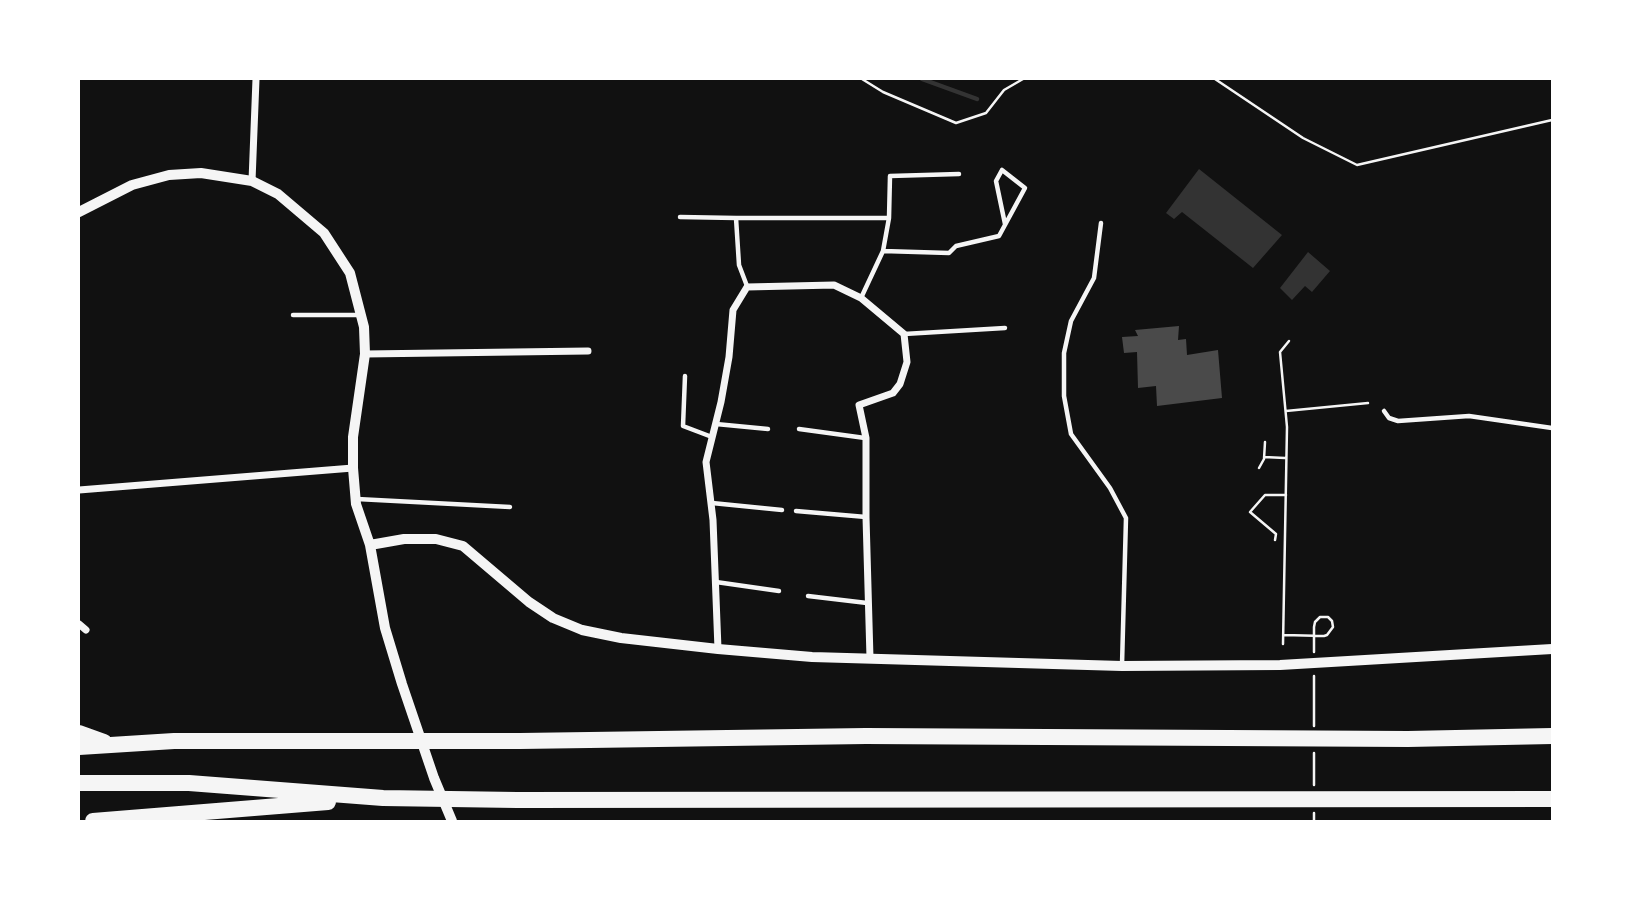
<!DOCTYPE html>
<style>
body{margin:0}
#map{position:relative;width:1631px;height:900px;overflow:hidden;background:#111;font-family:"Public Sans",sans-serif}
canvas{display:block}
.frame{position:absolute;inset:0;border:80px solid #fff;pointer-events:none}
</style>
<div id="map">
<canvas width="1631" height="900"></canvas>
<div class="frame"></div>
</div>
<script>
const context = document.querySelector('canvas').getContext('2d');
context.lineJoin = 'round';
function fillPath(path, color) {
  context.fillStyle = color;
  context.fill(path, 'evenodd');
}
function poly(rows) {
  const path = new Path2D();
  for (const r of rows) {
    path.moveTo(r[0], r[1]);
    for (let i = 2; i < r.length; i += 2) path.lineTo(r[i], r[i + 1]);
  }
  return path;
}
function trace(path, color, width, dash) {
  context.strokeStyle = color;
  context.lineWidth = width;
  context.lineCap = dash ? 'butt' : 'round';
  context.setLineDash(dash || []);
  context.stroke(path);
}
const water = poly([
 [1199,169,1282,235,1253,268,1182,212,1174,219,1166,213],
 [1308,252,1330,271,1312,292,1305,286,1292,300,1280,288]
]);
const stream = poly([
 [922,79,977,99]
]);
const building = poly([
 [1179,326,1178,340,1186,339,1187,355,1218,350,1222,398,1157,406,1156,386,1138,388,1137,352,1124,353,1122,337,1138,336,1135,330]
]);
const path = poly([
 [862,79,883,92,956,123,986,113,1004,90,1023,79],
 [1215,79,1303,138,1357,165,1552,120],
 [1286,411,1368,403],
 [1264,457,1285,458],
 [1259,468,1264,459,1265,442],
 [1275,540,1276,534,1250,512,1265,495,1286,495],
 [1284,635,1324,636,1327,635,1333,627,1332,621,1328,617,1320,617,1315,622,1314,627,1314,652],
 [1283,644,1287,427,1280,352,1289,341],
 [1314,676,1314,726],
 [1314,753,1314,785],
 [1314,813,1314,821]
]);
const service = poly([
 [680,217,736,218],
 [1101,223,1094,278,1071,321,1064,353,1064,396,1071,434,1110,488,1126,518,1122,665],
 [883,251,949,253,956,246,999,236,1025,188,1002,170,996,181,1005,224],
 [747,286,739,265,736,218,889,218,890,176,959,174],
 [861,298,883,251,889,218],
 [293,315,360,315],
 [904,334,1005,328],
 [685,376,683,426,712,437],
 [1384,411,1389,418,1398,421,1469,416,1552,428],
 [716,424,768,429],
 [799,429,865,438],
 [357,499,510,507],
 [712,503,782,510],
 [796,511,866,517],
 [716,582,779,591],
 [808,596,867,603]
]);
const minor = poly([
 [252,181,256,79],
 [365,354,588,351],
 [79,490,353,468],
 [79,624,86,630],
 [718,649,713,520,706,462,721,402,729,357,733,310,747,287,834,285,861,298,904,334,907,362,900,384,893,393,859,405,866,438,866,517,870,658]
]);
const tertiary = poly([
 [79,212,132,185,169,175,201,173,252,181,278,194,324,233,350,273,364,327,365,354,353,437,353,468,356,504,370,545,385,628,402,684,434,778,452,821],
 [370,545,404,539,436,539,463,546,529,602,553,618,582,630,621,638,718,649,812,657,1122,666,1280,665,1552,649]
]);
const motorway = poly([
 [79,733,104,742],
 [79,747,174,741,520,741,866,736,1408,739,1552,736],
 [79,783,189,783,383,798,517,800,1552,799],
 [93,821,328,802]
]);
fillPath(water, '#333');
trace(stream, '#333', 4.5);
fillPath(building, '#4a4a4a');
trace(path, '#f5f5f5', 2.5);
trace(service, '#f5f5f5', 4.5);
trace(minor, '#f5f5f5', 7);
trace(tertiary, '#f5f5f5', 10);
trace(motorway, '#f5f5f5', 16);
</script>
